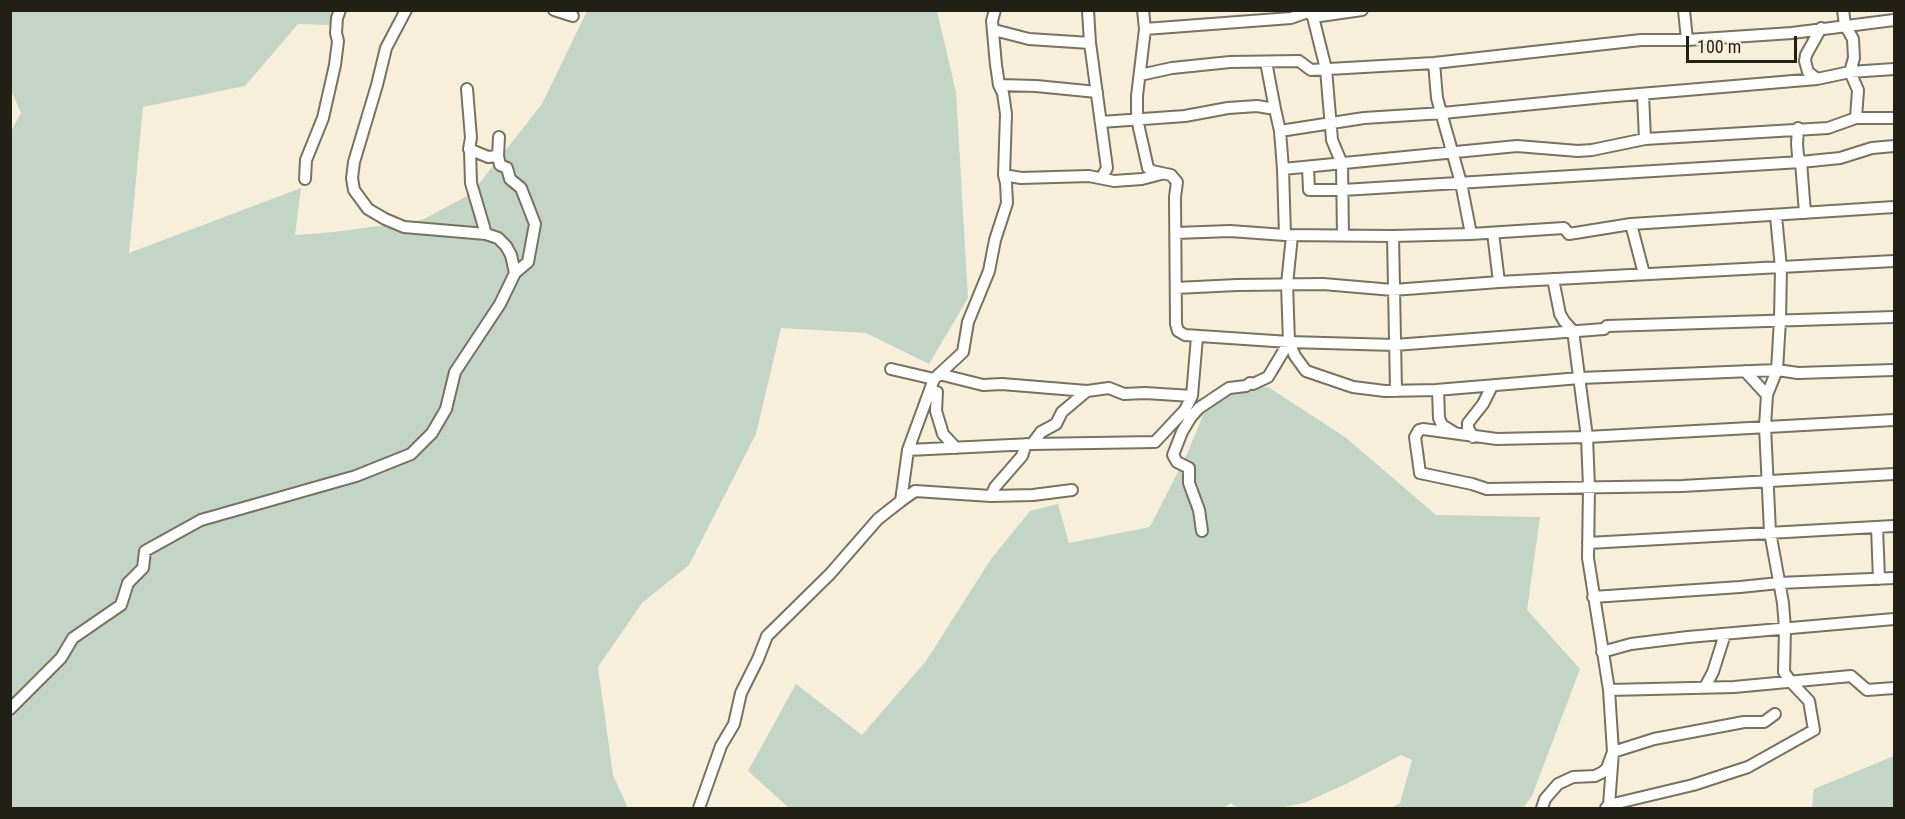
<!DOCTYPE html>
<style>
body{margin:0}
#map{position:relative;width:1905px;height:819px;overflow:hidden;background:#f7efd9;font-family:"Roboto Condensed",sans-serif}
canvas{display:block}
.frame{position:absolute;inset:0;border:12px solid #221f17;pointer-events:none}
.scale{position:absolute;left:1686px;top:36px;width:111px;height:27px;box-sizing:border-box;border:3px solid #221f17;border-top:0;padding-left:8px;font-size:18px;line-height:21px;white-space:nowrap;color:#221f17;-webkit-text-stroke:4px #f7efd9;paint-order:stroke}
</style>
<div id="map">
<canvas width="1905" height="819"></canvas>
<div class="frame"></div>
<div class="scale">100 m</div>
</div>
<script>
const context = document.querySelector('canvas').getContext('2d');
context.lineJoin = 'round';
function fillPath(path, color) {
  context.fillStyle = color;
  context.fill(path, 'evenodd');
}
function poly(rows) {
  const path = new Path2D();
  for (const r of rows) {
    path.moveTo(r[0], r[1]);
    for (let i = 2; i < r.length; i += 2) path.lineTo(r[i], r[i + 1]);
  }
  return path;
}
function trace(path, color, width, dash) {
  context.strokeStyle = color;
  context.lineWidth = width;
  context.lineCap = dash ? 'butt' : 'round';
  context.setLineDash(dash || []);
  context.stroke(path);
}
const green = poly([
 [10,11,333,11,331,25,298,24,245,86,143,107,129,253,301,188,295,235,334,232,422,220,471,194,542,104,587,11,937,11,956,92,968,298,929,364,866,333,781,328,756,434,689,565,642,603,598,667,613,775,628,808,11,808,10,133,21,113,11,90],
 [1268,387,1345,437,1436,515,1540,517,1527,610,1580,669,1532,796,1523,808,1391,808,1400,803,1412,760,1401,755,1348,783,1304,803,1278,808,1242,808,1234,806,1231,803,1223,808,789,808,748,771,796,684,862,735,926,661,991,559,1030,511,1058,504,1069,543,1150,527,1187,454,1213,391],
 [1894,756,1894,808,1812,808,1814,789]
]);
const minor = poly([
 [554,10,573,16],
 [1088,10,1090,43,1107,168,1102,177],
 [1143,10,1145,29,1137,96,1137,119,1148,168,1152,171,1171,175,1177,182,1175,197,1176,324,1178,331,1185,335,1289,342,1395,345,1604,329,1607,326,1894,317],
 [1308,10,1313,17,1326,69,1332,140,1342,164,1343,236],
 [1684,10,1687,40],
 [1843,10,1845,25,1853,39,1854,58,1850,72,1858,90,1856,118],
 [1313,17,1362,10],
 [1145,29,1291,18,1308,12],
 [994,30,1029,39,1090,43],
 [1266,62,1275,109],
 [1434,63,1437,98,1461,183,1471,234],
 [1140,75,1172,68,1230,62,1299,61,1311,70,1434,63,1641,40,1687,40,1792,33,1894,20],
 [1817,79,1808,72,1805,61,1806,55,1821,28],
 [999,85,1036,86,1097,92],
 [467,89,471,138,469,149,488,157,498,156],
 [1643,94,1645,139],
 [1101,122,1185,116,1228,108,1257,106,1275,109,1280,131,1283,169,1285,235],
 [1798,128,1797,144,1798,156,1801,162,1805,213],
 [1280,131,1364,118,1443,113,1604,97,1817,79,1850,72,1894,69],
 [499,137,498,156,500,165,507,168,510,179,521,188,535,224,528,262,515,273],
 [470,150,471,183,486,234],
 [1308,167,1309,190,1343,190,1801,162,1840,158,1872,148,1894,146],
 [1283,169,1517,146,1578,151,1592,150,1645,139,1828,128,1856,118,1894,118],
 [1004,175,1021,178,1089,176,1114,181,1142,179,1161,174],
 [305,179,306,160,323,118,335,65,338,41,336,33,337,18,340,10],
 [1631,224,1644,274],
 [1176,233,1230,231,1285,235,1393,236,1471,234,1564,228,1569,234,1631,224,1894,207],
 [1493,233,1499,282],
 [1292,236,1287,284,1289,342,1295,356,1306,371,1353,387,1385,391,1436,390,1580,378,1777,370,1798,373,1894,370],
 [1393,236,1396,391],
 [1553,279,1560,314,1564,321,1573,331,1587,437,1589,487,1588,558,1609,690,1613,752,1609,805,1606,808],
 [1176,288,1237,285,1323,284,1393,290,1499,282,1894,261],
 [891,369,934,379],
 [1745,371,1767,395],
 [939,374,983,385,1002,384,1087,391,1109,388,1124,394,1145,393,1192,396,1197,337],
 [1438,390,1439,418,1442,425,1455,433],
 [937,392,936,411,943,434,956,448],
 [1184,412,1191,417,1182,432,1173,455,1177,462,1189,468,1189,483,1199,510,1202,531],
 [1191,417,1199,408,1229,388,1246,386,1250,383,1253,384,1268,377,1289,342],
 [1894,420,1587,437,1497,439,1423,429,1419,430,1415,437,1420,473,1472,484,1487,489,1682,486,1894,474],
 [1473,437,1468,428,1468,423,1483,404,1492,386],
 [1032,444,1155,442,1185,410,1192,396],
 [908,450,1032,444,1041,432,1056,424,1062,412,1087,391],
 [991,496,995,487,1022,456,1026,444],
 [901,501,915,491,991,496,1033,495,1072,490],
 [1877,527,1879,579],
 [1588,543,1894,526],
 [1593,597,1740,587,1779,583,1894,578],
 [1602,652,1631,644,1688,637,1894,619],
 [1705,687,1713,672,1725,634],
 [1609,690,1734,687,1851,676,1867,690,1894,688],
 [10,709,61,658,73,638,121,605,128,583,143,568,145,551,201,520,356,476,411,454,432,433,446,409,455,372,500,304,515,273,511,255,506,246,498,238,486,234,404,227,385,219,368,209,354,190,352,178,354,162,377,85,386,48,406,10],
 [1609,805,1693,785,1748,767,1814,730,1809,701,1791,682,1784,672,1785,629,1783,603,1770,532,1765,426,1767,395,1777,370,1780,320,1781,268,1776,216],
 [699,808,721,746,734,724,741,693,758,659,767,636,830,574,878,519,901,501,908,450,934,379,963,352,968,322,989,271,995,240,1007,203,1006,183,1004,175,1006,114,1003,93,999,85,996,65,992,21,995,10],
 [1542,808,1545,799,1558,784,1573,777,1595,776,1603,772,1607,768,1613,752,1654,739,1744,722,1764,722,1775,714]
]);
fillPath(green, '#c3d5c6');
trace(minor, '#79725e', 14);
trace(minor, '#fff', 10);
</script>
